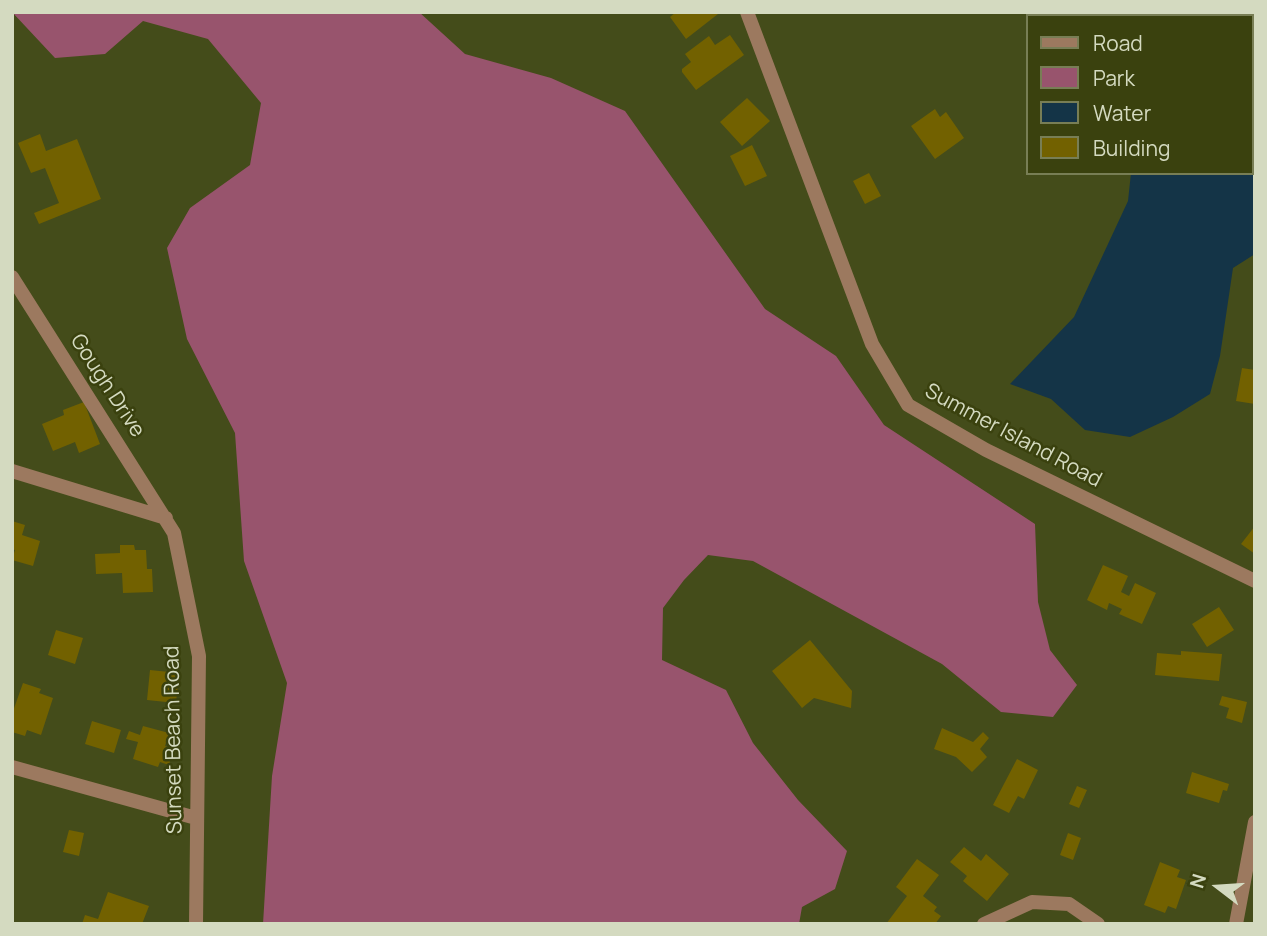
<!DOCTYPE html>
<style>
body{margin:0}
#map{position:relative;width:1267px;height:936px;overflow:hidden;background:#444c1a;font-family:Manrope,sans-serif}
canvas{display:block}
.frame{position:absolute;inset:0;border:14px solid #d4dac0;pointer-events:none}
.legend{position:absolute;left:1026px;top:14px;width:228px;height:161px;box-sizing:border-box;background:#3a410e;border:2px solid #787e55;margin:0;padding:9px 12px;list-style:none;font-size:21px;color:#d4dac0}
.legend li{display:flex;align-items:center;gap:14px;height:35px}
.legend b{width:35px;border:2px solid #787e55}
.north{position:absolute;left:1183px;top:852px;width:70px;height:70px;-webkit-text-stroke:5px #3a410e;paint-order:stroke;rotate:287deg;font-size:19px;font-weight:700;line-height:28px;text-align:center;color:#d4dac0}
.north::after{content:'';display:block;margin:auto;width:24px;height:32px;background:#d4dac0;clip-path:polygon(50% 0,100% 100%,50% 72%,0 100%)}
</style>
<div id="map">
<canvas width="1267" height="936"></canvas>
<div class="frame"></div>
<ul class="legend">
<li><b style="height:9px;background:#9c795f"></b>Road</li>
<li><b style="height:19px;background:#98546d"></b>Park</li>
<li><b style="height:19px;background:#143447"></b>Water</li>
<li><b style="height:19px;background:#726100"></b>Building</li>
</ul>
<div class="north">N</div>
</div>
<script>
const context = document.querySelector('canvas').getContext('2d');
context.lineJoin = 'round';
function fillPath(path, color) {
  context.fillStyle = color;
  context.fill(path, 'evenodd');
}
function poly(rows) {
  const path = new Path2D();
  for (const r of rows) {
    path.moveTo(r[0], r[1]);
    for (let i = 2; i < r.length; i += 2) path.lineTo(r[i], r[i + 1]);
  }
  return path;
}
function trace(path, color, width, dash) {
  context.strokeStyle = color;
  context.lineWidth = width;
  context.lineCap = dash ? 'butt' : 'round';
  context.setLineDash(dash || []);
  context.stroke(path);
}
function write(font, color, halo, rows, align = 'center') {
  context.font = font + ' Manrope,sans-serif';
  context.lineWidth = 5;
  context.setLineDash([]);
  context.textBaseline = 'middle';
  context.strokeStyle = halo;
  context.fillStyle = color;
  for (const [text, x, y, turn = 0] of rows) {
    context.save();
    context.translate(x, y);
    context.rotate((+turn || 0) * Math.PI / 180);
    context.textAlign = isNaN(turn) ? turn : align;
    if (halo) context.strokeText(text, 0, 0);
    context.fillText(text, 0, 0);
    context.restore();
  }
}
const green = poly([
 [12,12,419,12,465,54,551,78,625,111,765,309,836,356,884,425,1035,524,1038,602,1050,650,1077,685,1053,717,1001,712,942,664,753,561,708,555,684,580,663,608,662,660,726,690,753,743,798,800,847,851,835,889,802,907,799,924,263,924,272,776,287,683,244,561,235,433,187,339,167,248,190,208,250,165,261,103,208,39,143,21,105,54,55,58]
]);
const water = poly([
 [1166,12,1255,12,1255,254,1233,268,1220,356,1210,394,1173,417,1130,437,1085,430,1051,399,1010,384,1074,317,1128,201,1131,173,1251,173,1251,16,1164,16]
]);
const building = poly([
 [676,12,717,12,718,14,686,39,670,17],
 [730,35,744,55,696,90,682,72,682,69,691,62,685,54,709,36,715,45],
 [747,98,770,121,742,146,720,122],
 [935,109,940,117,946,112,964,138,935,159,911,126],
 [40,134,46,151,77,139,101,199,39,224,34,213,59,203,45,168,31,173,18,143],
 [752,145,767,176,745,186,730,156],
 [869,173,881,196,865,204,853,181],
 [1242,368,1255,370,1255,404,1236,401],
 [84,402,100,444,79,453,75,442,53,451,42,424,64,415,63,410],
 [12,521,25,525,22,535,40,541,33,566,12,560,15,550,12,549],
 [1255,526,1255,554,1241,544],
 [120,545,134,545,135,550,146,550,147,569,152,569,153,592,123,593,122,573,96,574,95,554,120,553],
 [1103,565,1128,576,1121,592,1129,596,1135,583,1156,593,1142,624,1119,614,1122,609,1109,603,1107,610,1087,600],
 [1219,607,1234,630,1207,647,1192,624],
 [56,630,83,638,75,664,48,655],
 [810,640,852,691,851,708,814,698,802,708,772,671],
 [1181,651,1222,654,1219,681,1155,675,1157,653,1181,655],
 [150,670,179,673,176,703,147,700],
 [23,683,41,689,39,693,53,698,41,735,27,730,25,736,12,732,12,714],
 [1222,696,1247,702,1242,723,1226,718,1229,708,1219,705],
 [92,721,121,730,114,753,85,744],
 [143,726,169,733,165,746,173,749,169,765,160,762,158,767,133,759,138,742,126,739,129,731,140,735],
 [942,728,973,742,983,732,989,738,980,749,987,757,972,772,956,757,934,749],
 [1017,759,1038,770,1024,799,1018,796,1009,813,993,805],
 [1192,772,1229,784,1227,791,1223,790,1219,803,1186,793],
 [1077,786,1087,790,1079,808,1069,804],
 [69,830,84,833,79,856,63,852],
 [1068,833,1081,838,1073,860,1060,855],
 [964,847,981,861,986,854,1009,874,987,901,963,881,967,876,950,862],
 [917,859,939,875,923,896,937,907,934,911,941,916,935,924,886,924,907,896,896,887],
 [1160,862,1180,870,1177,877,1186,880,1176,909,1168,906,1165,913,1144,905],
 [108,892,149,906,142,924,82,924,85,915,98,919]
]);
const street = poly([
 [747,12,872,344,908,405,986,450,1255,581],
 [12,277,174,533,199,656,196,924],
 [12,471,166,518],
 [12,767,196,818],
 [984,924,1032,902,1069,904,1098,924],
 [1236,924,1255,822]
]);
const streetNames = [
 ["Gough Drive",107,386,57],
 ["Summer Island Road",1013,436,28],
 ["Sunset Beach Road",174,740,-91]
];
fillPath(green, '#98546d');
fillPath(water, '#143447');
fillPath(building, '#726100');
trace(street, '#9c795f', 14);
write('21px', '#d4dac0', '#3a410e', streetNames);
</script>
